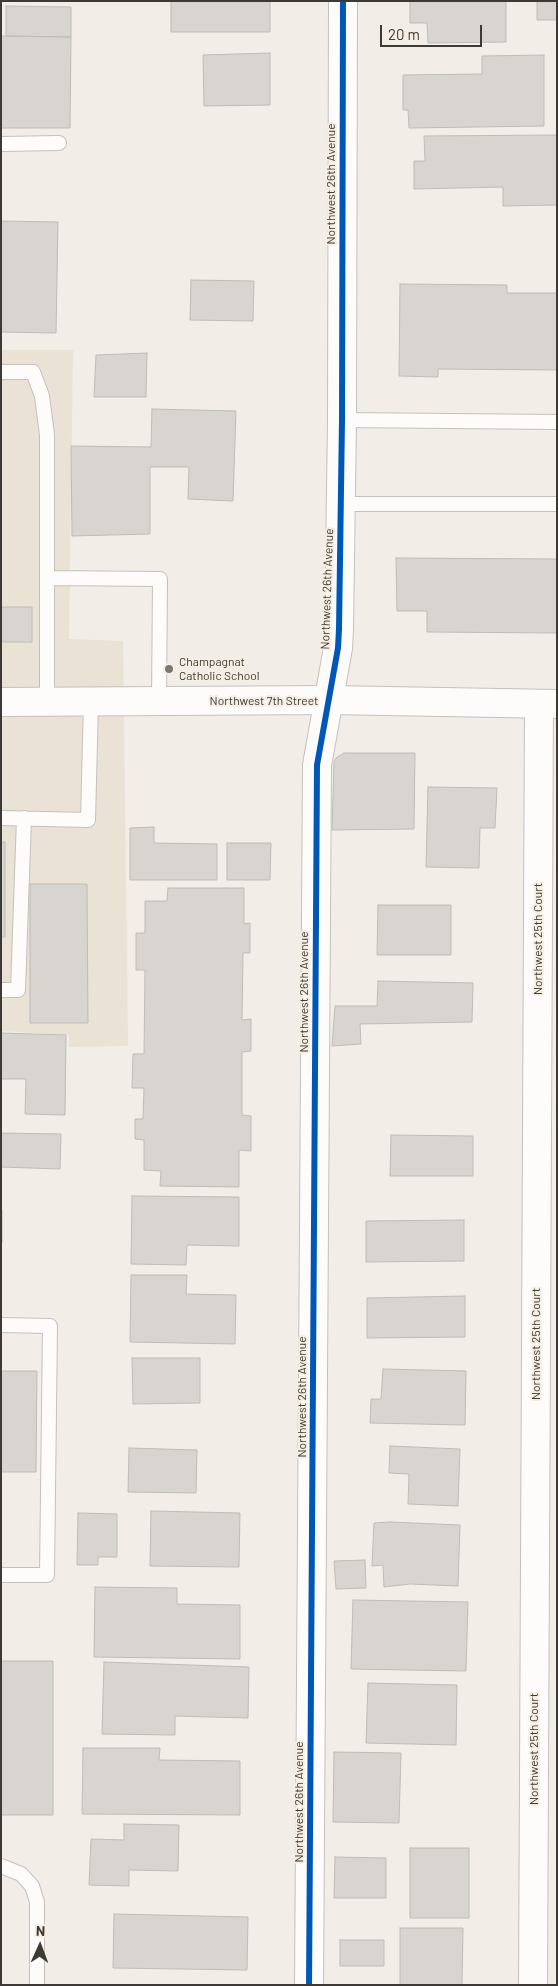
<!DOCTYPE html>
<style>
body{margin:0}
#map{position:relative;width:558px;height:1986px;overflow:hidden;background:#f2ede7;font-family:Barlow,sans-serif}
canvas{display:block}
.frame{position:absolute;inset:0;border:2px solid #3d3a35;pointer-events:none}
.north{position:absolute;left:15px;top:1921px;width:50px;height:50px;-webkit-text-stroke:4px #f6eee3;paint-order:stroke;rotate:2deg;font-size:14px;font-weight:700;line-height:20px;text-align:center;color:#3d3a35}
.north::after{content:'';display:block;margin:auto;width:18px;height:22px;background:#3d3a35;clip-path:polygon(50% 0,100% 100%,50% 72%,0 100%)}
.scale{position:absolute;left:380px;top:25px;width:102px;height:22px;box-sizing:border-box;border:2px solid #3d3a35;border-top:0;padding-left:6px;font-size:15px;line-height:18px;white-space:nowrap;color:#3d3a35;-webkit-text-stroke:4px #f6eee3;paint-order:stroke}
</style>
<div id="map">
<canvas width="558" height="1986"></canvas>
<div class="frame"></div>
<div class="north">N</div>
<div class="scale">20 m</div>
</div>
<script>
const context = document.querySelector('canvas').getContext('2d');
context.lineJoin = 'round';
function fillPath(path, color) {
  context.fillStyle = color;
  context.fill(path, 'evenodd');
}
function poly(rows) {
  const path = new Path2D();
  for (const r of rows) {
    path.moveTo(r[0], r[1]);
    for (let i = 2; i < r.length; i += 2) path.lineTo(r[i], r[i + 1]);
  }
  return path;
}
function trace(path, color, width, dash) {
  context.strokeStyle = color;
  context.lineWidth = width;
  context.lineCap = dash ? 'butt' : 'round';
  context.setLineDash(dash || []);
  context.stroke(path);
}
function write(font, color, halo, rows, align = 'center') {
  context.font = font + ' Barlow,sans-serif';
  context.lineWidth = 4;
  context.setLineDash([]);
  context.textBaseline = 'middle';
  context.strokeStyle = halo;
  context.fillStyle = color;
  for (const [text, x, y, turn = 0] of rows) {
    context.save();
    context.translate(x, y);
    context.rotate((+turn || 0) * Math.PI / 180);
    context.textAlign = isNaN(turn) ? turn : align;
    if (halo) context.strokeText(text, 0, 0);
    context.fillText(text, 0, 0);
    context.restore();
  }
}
const built = poly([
 [1,350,73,350,69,639,123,641,128,1046,69,1047,69,1035,1,1031]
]);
const building = poly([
 [171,1,270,1,270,32,171,32,171,1],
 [410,1,506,1,506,42,428,43,427,23,410,23,410,1],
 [537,1,557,1,557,20,537,20,537,1],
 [6,6,71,7,71,37,6,36,6,6],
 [1,36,71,37,70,128,1,128,1,36],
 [270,53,270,105,204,106,203,55,270,53],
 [544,55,544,126,409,128,408,110,403,110,403,75,482,74,482,56,544,55],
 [557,135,557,205,503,206,503,187,414,189,414,161,425,161,424,136,557,135],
 [1,221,58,222,56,333,1,332,1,221],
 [191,280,254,281,253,321,190,320,191,280],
 [400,284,507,285,507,293,557,293,557,370,438,369,438,377,399,376,400,284],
 [147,353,146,397,94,397,96,355,147,353],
 [152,409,236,411,233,501,188,499,189,467,150,467,150,534,72,536,71,446,151,447,152,409],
 [396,558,557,559,557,633,427,632,427,611,397,611,396,558],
 [1,607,32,607,32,642,1,642,1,607],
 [344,753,415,753,414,829,332,830,334,762,336,758,344,753],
 [428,787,497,788,495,828,480,828,479,868,426,867,428,787],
 [154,827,154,843,217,844,217,880,130,880,130,828,154,827],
 [1,842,5,842,5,937,1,937,1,842],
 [227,843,271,843,270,880,227,880,227,843],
 [30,884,87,884,88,1023,30,1023,30,884],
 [168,888,244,888,244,924,250,923,250,953,243,953,242,1020,251,1019,251,1051,242,1052,242,1115,251,1116,251,1151,239,1150,239,1187,160,1186,161,1171,144,1170,144,1140,135,1139,135,1119,143,1119,144,1088,132,1088,133,1054,144,1054,145,970,136,970,136,933,145,933,145,901,167,901,168,888],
 [378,905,451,905,451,955,377,955,378,905],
 [378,981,473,983,472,1022,360,1024,361,1044,332,1046,335,1006,377,1006,378,981],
 [1,1033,66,1035,65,1115,25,1114,26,1079,1,1079,1,1033],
 [1,1133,61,1134,60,1169,1,1167,1,1133],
 [391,1135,473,1136,473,1176,390,1176,391,1135],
 [132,1196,239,1197,239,1246,187,1245,186,1265,131,1264,132,1196],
 [1,1210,2,1210,2,1243,1,1243,1,1210],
 [464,1220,464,1261,366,1262,366,1221,464,1220],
 [131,1275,187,1275,186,1294,236,1295,235,1344,130,1342,131,1275],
 [465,1296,465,1337,367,1338,367,1298,465,1296],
 [132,1358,200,1358,200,1403,133,1404,132,1358],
 [383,1369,466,1371,465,1425,370,1423,371,1399,381,1399,383,1369],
 [1,1371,37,1371,36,1472,1,1472,1,1371],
 [390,1446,460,1449,458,1506,408,1504,409,1474,389,1473,390,1446],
 [129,1448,197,1450,196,1493,128,1492,129,1448],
 [151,1511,240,1513,239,1567,150,1566,151,1511],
 [78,1513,117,1514,117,1557,98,1557,98,1565,77,1565,78,1513],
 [390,1522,460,1525,458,1586,410,1584,384,1587,383,1565,372,1566,374,1523,390,1522],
 [365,1560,366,1588,336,1589,334,1561,365,1560],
 [95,1587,177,1588,177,1604,240,1605,240,1659,94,1657,95,1587],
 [353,1600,468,1602,466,1671,351,1669,353,1600],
 [1,1661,53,1661,53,1815,1,1815,1,1661],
 [104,1662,249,1667,248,1718,175,1716,175,1735,102,1734,104,1662],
 [368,1683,457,1685,456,1745,366,1743,368,1683],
 [83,1748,160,1748,159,1760,240,1761,240,1815,82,1814,83,1748],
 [334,1752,401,1753,399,1823,333,1822,334,1752],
 [124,1824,179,1825,178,1871,129,1870,129,1886,89,1885,91,1839,124,1840,124,1824],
 [410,1848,469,1848,469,1918,410,1918,410,1848],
 [335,1857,386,1858,386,1898,334,1898,335,1857],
 [114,1914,248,1917,247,1970,113,1968,114,1914],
 [400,1928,463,1928,462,1985,400,1985,400,1928],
 [340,1940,384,1940,384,1966,340,1966,340,1940]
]);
const lane = poly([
 [1,144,59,143],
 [1,372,33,372,42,396,47,435,47,702],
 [342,420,557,422],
 [341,504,557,504],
 [47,578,160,579,159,702],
 [1,818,88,820,91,702],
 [1,990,18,990,24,818],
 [1,1325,50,1326,47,1575,1,1575],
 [1,1866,21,1874,32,1886,37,1902,37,1985]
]);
const street = poly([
 [309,1985,317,765,338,648,339,629,342,420,343,1],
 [533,1985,539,704]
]);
const secondary = poly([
 [1,702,329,700,557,704]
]);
const cycleway = poly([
 [309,1985,317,765,338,648,339,629,342,420,343,1]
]);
const markers = [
 [169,669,5,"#7c7973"]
];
const streetNames = [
 ["Northwest 26th Avenue",331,184,-90],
 ["Northwest 26th Avenue",327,589,-88],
 ["Northwest 7th Street",264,701],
 ["Northwest 25th Court",538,939,-90],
 ["Northwest 26th Avenue",304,992,-90],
 ["Northwest 25th Court",536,1344,-90],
 ["Northwest 26th Avenue",302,1397,-90],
 ["Northwest 25th Court",534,1749,-90],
 ["Northwest 26th Avenue",299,1802,-90]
];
const poiNames = [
 ["Champagnat",179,662],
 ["Catholic School",179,676]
];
fillPath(built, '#eae2d5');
fillPath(building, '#d8d5d0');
trace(building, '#bebcb7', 1);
trace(lane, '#c4c1bd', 16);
trace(street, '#c4c1bd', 30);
trace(secondary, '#c4c1bd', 30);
trace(lane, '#fdfcfb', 14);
trace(street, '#fdfcfb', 28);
trace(secondary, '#fdfcfb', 28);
trace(cycleway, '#0057b8', 6);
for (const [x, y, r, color] of markers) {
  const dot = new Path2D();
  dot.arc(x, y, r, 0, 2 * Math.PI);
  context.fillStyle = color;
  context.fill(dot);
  trace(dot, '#f6eee3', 2);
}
write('12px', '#3d3a35', '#f6eee3', streetNames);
write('12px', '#3d3a35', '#f6eee3', poiNames, 'left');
</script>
